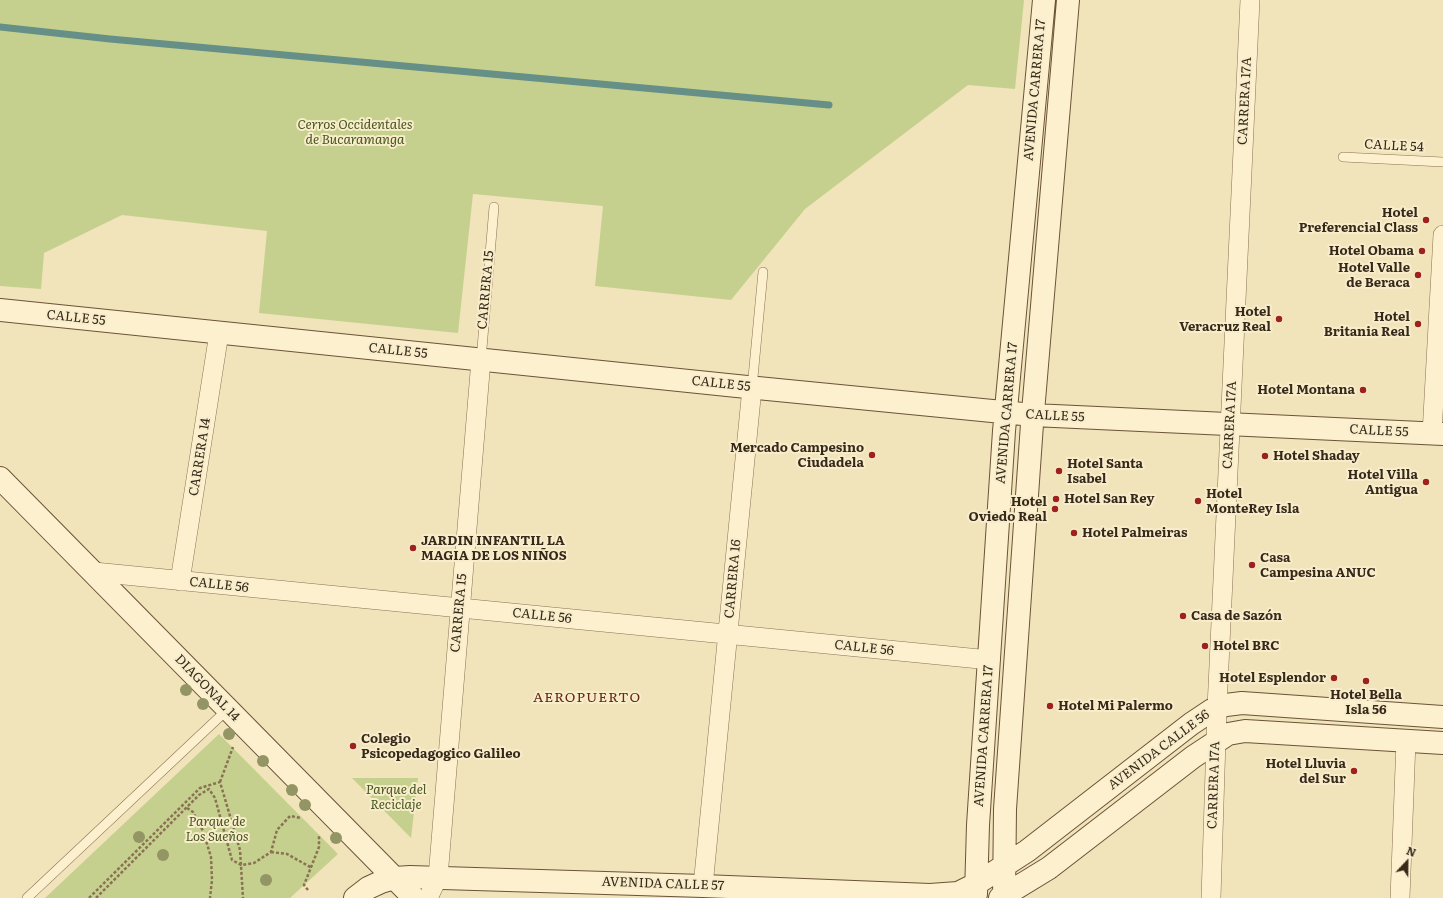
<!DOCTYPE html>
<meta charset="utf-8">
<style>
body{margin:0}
#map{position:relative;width:1443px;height:898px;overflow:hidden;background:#f1e3ba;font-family:Literata,serif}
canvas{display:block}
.north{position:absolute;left:1387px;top:842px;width:40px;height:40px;-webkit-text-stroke:3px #f8edcb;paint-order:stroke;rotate:22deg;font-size:11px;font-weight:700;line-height:16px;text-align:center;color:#37291a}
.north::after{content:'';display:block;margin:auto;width:14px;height:18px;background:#37291a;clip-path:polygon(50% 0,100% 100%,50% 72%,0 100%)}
</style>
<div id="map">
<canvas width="1443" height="898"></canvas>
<div class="north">N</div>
</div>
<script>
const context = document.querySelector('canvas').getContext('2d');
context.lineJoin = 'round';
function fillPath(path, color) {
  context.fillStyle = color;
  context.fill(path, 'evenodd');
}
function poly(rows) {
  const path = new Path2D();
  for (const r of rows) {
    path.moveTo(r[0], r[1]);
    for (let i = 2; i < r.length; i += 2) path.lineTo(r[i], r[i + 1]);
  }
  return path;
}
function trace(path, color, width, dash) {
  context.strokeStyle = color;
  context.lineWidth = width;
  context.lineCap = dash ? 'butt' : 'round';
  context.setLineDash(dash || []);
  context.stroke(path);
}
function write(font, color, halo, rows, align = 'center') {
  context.font = font + ' Literata,serif';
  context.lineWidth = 4;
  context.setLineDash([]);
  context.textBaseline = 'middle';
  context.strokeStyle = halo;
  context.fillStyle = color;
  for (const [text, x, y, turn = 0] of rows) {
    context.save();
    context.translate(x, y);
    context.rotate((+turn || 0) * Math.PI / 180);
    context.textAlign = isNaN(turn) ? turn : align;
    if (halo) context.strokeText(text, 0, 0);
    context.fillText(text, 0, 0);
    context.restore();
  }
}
const green = poly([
 [0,0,1024,0,1015,89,968,85,805,209,731,300,595,286,603,206,473,194,458,333,259,313,267,231,122,215,44,253,41,289,0,286],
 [219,734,338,854,290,898,45,898],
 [352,778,418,778,411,838]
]);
const stream = poly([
 [0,27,110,39,829,105]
]);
const path = poly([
 [220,782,233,747],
 [187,808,193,812,203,831,211,857,212,880,210,898],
 [271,852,287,854,312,868],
 [308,890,304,885,319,847,319,835],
 [89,898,200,788,220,782,240,850,243,898],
 [96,898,199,795,209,789,215,798,232,860,241,865,254,863,271,852,277,830,290,816,301,818]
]);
const lane = poly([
 [1343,157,1443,162],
 [481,360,494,207],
 [752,388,763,272],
 [27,898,228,709]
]);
const street = poly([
 [1432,434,1443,235],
 [94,572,990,660],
 [180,581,219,333],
 [703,886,752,388],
 [428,898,438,877,481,360],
 [1211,898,1217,708,1250,0],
 [1400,898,1406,741]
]);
const secondary = poly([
 [0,310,737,386,1033,415,1443,434],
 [0,478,414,898],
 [976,894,978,825,1004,431,1044,0],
 [355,898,368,888,381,882,395,878,410,877,703,886,930,895,958,893,976,884,1027,851,1191,724,1212,710,1226,705,1242,703,1443,717],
 [1000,898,1049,868,1193,757,1228,734,1245,731,1443,743],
 [1004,898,1005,809,1032,424,1068,0]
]);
const trees = [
 [186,690],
 [203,704],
 [229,734],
 [263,761],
 [292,790],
 [305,805],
 [139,837],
 [336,838],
 [163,855],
 [266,880]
];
const markers = [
 [1426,220,4,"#9d221e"],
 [1422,251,4,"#9d221e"],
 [1418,275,4,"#9d221e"],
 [1279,319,4,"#9d221e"],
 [1418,324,4,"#9d221e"],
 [1363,390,4,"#9d221e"],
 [872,455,4,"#9d221e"],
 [1265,456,4,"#9d221e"],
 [1059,471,4,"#9d221e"],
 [1426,482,4,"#9d221e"],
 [1056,499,4,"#9d221e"],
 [1198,501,4,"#9d221e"],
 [1055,509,4,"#9d221e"],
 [1074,533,4,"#9d221e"],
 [413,548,4,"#9d221e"],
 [1252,565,4,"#9d221e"],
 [1183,616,4,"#9d221e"],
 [1205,646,4,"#9d221e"],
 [1334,678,4,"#9d221e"],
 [1366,681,4,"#9d221e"],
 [1050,706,4,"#9d221e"],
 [353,746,4,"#9d221e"],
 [1354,771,4,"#9d221e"]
];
const streetNames = [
 ["AVENIDA CARRERA 17",1035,90,-85],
 ["CARRERA 17A",1245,101,-87],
 ["CALLE 54",1394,146,3],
 ["CARRERA 15",486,290,-85],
 ["CALLE 55",76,318,6],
 ["CALLE 55",398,351,6],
 ["CALLE 55",721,384,6],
 ["AVENIDA CARRERA 17",1007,413,-85],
 ["CALLE 55",1055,416,3],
 ["CARRERA 17A",1230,425,-87],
 ["CALLE 55",1379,431,3],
 ["CARRERA 14",200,457,-81],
 ["CARRERA 16",733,579,-85],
 ["CALLE 56",219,585,6],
 ["CARRERA 15",459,613,-85],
 ["CALLE 56",542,616,6],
 ["CALLE 56",864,648,6],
 ["DIAGONAL 14",207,688,46],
 ["AVENIDA CARRERA 17",984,736,-86],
 ["AVENIDA CALLE 56",1159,750,-37],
 ["CARRERA 17A",1214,785,-88],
 ["AVENIDA CALLE 57",663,884,2]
];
const parkNames = [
 ["Cerros Occidentales",355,125],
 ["de Bucaramanga",355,140],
 ["Parque del",396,790],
 ["Reciclaje",396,805],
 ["Parque de",217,822],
 ["Los Sueños",217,837]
];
const poiNames = [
 ["Hotel",1418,213],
 ["Preferencial Class",1418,228],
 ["Hotel Obama",1414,251],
 ["Hotel Valle",1410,268],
 ["de Beraca",1410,283],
 ["Hotel",1271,312],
 ["Veracruz Real",1271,327],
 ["Hotel",1410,317],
 ["Britania Real",1410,332],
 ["Hotel Montana",1355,390],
 ["Mercado Campesino",864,448],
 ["Ciudadela",864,463],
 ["Hotel Shaday",1273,456,"left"],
 ["Hotel Santa",1067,464,"left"],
 ["Isabel",1067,479,"left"],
 ["Hotel Villa",1418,475],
 ["Antigua",1418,490],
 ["Hotel",1206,494,"left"],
 ["MonteRey Isla",1206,509,"left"],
 ["Hotel San Rey",1064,499,"left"],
 ["Hotel",1047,502],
 ["Oviedo Real",1047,517],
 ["Hotel Palmeiras",1082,533,"left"],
 ["JARDIN INFANTIL LA",421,541,"left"],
 ["MAGIA DE LOS NIÑOS",421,556,"left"],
 ["Casa",1260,558,"left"],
 ["Campesina ANUC",1260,573,"left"],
 ["Casa de Sazón",1191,616,"left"],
 ["Hotel BRC",1213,646,"left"],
 ["Hotel Esplendor",1326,678],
 ["Hotel Bella",1366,695,"center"],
 ["Isla 56",1366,710,"center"],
 ["Hotel Mi Palermo",1058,706,"left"],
 ["Colegio",361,739,"left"],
 ["Psicopedagogico Galileo",361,754,"left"],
 ["Hotel Lluvia",1346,764],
 ["del Sur",1346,779]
];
const neighbourhoodNames = [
 ["AEROPUERTO",587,698]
];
fillPath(green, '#c6d08e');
trace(stream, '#668f87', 7);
trace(lane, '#897253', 10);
trace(street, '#897253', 20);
trace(secondary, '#6b5337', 24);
trace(path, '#897253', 2.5, [3, 2]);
trace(lane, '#fcf0ce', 9);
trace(street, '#fcf0ce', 19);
trace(secondary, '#fcf0ce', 22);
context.fillStyle = '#939564';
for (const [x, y] of trees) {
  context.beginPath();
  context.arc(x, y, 6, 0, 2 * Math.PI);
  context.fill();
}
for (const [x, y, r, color] of markers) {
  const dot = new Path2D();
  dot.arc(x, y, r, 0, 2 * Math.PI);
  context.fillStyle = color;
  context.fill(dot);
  trace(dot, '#f8edcb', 1.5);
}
write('13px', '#37291a', '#f8edcb', streetNames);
write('italic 13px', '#46551e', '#f8edcb', parkNames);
write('bold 13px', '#37291a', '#f8edcb', poiNames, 'right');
context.letterSpacing = '1px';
write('14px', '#672a15', '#f8edcb', neighbourhoodNames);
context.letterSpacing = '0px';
</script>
